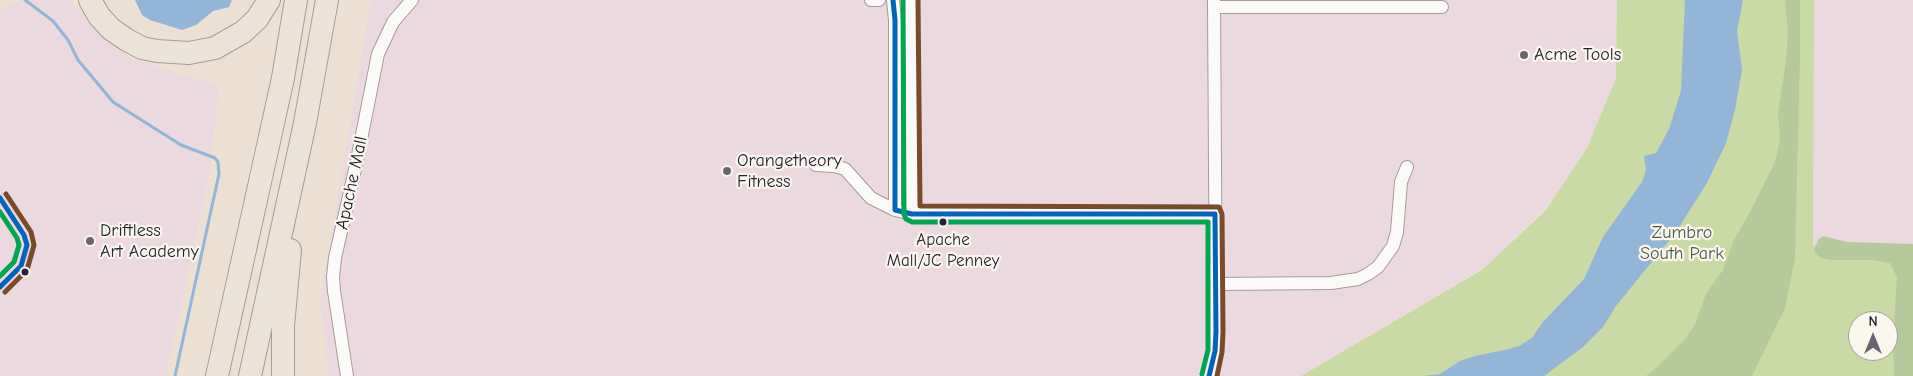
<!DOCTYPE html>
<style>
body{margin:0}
#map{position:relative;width:1913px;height:376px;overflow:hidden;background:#ece0d2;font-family:"Comic Neue",sans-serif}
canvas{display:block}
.north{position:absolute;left:1848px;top:311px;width:50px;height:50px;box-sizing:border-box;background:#fbf7ec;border:1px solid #a4a2a5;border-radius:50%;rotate:0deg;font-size:14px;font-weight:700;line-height:20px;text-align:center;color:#22223b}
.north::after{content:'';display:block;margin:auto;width:18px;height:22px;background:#696470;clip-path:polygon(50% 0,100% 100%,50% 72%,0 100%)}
</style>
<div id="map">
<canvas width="1913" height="376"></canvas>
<div class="north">N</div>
</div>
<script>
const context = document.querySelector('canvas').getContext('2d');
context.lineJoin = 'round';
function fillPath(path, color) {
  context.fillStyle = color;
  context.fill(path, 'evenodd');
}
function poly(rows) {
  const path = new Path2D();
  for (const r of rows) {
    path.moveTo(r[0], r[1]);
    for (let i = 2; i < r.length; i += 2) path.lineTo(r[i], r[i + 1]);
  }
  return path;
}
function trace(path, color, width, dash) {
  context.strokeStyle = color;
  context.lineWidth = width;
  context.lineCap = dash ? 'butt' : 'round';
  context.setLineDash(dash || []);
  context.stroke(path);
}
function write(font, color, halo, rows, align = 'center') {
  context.font = font + ' "Comic Neue",sans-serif';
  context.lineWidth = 4.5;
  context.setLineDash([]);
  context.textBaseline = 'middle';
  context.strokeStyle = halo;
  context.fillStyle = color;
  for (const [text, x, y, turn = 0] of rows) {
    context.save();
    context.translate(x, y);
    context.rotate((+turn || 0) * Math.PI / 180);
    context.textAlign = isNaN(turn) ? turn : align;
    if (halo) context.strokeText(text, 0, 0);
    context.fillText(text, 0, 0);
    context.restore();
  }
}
const built = poly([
 [20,0,70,0,129,58,219,86,209,176,166,376,0,376,0,10],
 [371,0,1617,0,1616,78,1589,143,1553,200,1485,267,1301,376,329,376,320,301],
 [1814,0,1913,0,1913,247,1813,246]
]);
const green = poly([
 [1617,0,1814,0,1813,245,1913,247,1913,376,1301,376,1482,270,1546,210,1587,148,1616,78],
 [1858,321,1888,321,1888,351,1858,351]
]);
const forest = poly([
 [1785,0,1800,0,1800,52,1795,258,1785,308,1752,376,1646,376,1656,368,1687,337,1695,324,1706,294,1723,270,1734,240,1749,214,1775,162,1780,140,1778,113,1786,62,1788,32],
 [1823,236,1847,242,1913,244,1913,376,1894,376,1893,337,1897,277,1890,263,1872,260,1833,260,1820,258,1814,251,1818,240]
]);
const water = poly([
 [135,0,232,0,229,7,213,11,196,25,182,30,150,20,142,15],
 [1685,0,1743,0,1737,31,1742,70,1735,110,1726,143,1707,183,1676,232,1616,306,1603,327,1583,347,1544,376,1422,376,1440,374,1460,361,1475,356,1509,349,1519,346,1532,338,1542,323,1584,279,1603,237,1642,182,1646,170,1644,156,1656,153,1669,129,1681,91]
]);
const stream = poly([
 [25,0,53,21,68,40,78,60,113,102,181,145,215,158,218,162,219,174,175,376]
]);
const street = poly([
 [871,0,879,0],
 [893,0,895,20,895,210],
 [910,0,912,74,912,214],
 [1214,7,1442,7],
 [816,165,834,166,845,169,871,198,895,210,912,214,1215,214],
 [1215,284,1331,283,1358,279,1368,274,1378,267,1393,246,1397,232,1401,182,1407,167],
 [347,376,334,291,333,277,335,258,356,165,378,54,393,22,412,0],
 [1209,376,1215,351,1216,332,1214,0]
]);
const highway = poly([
 [90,0,99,16,111,29,127,40,142,48,157,51,189,53,215,48,243,32,257,19,269,0],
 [217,376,283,78,296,0],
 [250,376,305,123,327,0],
 [283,376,283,326,290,250]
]);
const bus1 = poly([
 [893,0,895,20,895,210,912,214,1215,214,1216,332,1215,351,1209,376],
 [0,198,24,235,27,245,21,266,0,287]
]);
const bus2 = poly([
 [903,0,904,214,906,219,912,222,1208,222,1208,350,1202,374],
 [0,212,17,238,19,245,14,262,0,276]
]);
const bus3 = poly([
 [918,0,920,206,1219,207,1222,214,1223,332,1222,352,1217,376],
 [5,292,27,270,34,245,31,232,6,194]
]);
const markers = [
 [1524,55,5,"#696470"],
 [727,171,5,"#696470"],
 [943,222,4.5,"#22223b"],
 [90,241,5,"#696470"],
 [25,272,4.5,"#22223b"]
];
const busNames = [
 ["Apache",943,240],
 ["Mall/JC Penney",943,261]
];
const poiNames = [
 ["Acme Tools",1534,55],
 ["Orangetheory",737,161],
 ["Fitness",737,182],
 ["Driftless",100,231],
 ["Art Academy",100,252]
];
const streetNames = [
 ["Apache Mall",352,183,-78]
];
const parkNames = [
 ["Zumbro",1682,233],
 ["South Park",1682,254]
];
fillPath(built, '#ecd8df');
fillPath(green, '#c9daa5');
fillPath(forest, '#b6c99c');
fillPath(water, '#93b5d8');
trace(stream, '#93b5d8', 3);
trace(street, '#a49d99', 14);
trace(highway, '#a49d99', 24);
trace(street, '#fcfaf8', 12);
trace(highway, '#ece3d8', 22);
trace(bus1, '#0065bd', 5);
trace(bus2, '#00a651', 5);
trace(bus3, '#7a4b2a', 5);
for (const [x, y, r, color] of markers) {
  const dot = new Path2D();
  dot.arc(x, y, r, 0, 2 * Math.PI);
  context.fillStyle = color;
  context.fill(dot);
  trace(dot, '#fbf7ec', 2);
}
write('17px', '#22223b', '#fbf7ec', busNames);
write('18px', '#22223b', '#fbf7ec', poiNames, 'left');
write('18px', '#22223b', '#fbf7ec', streetNames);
write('18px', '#4b5850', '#fbf7ec', parkNames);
</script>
